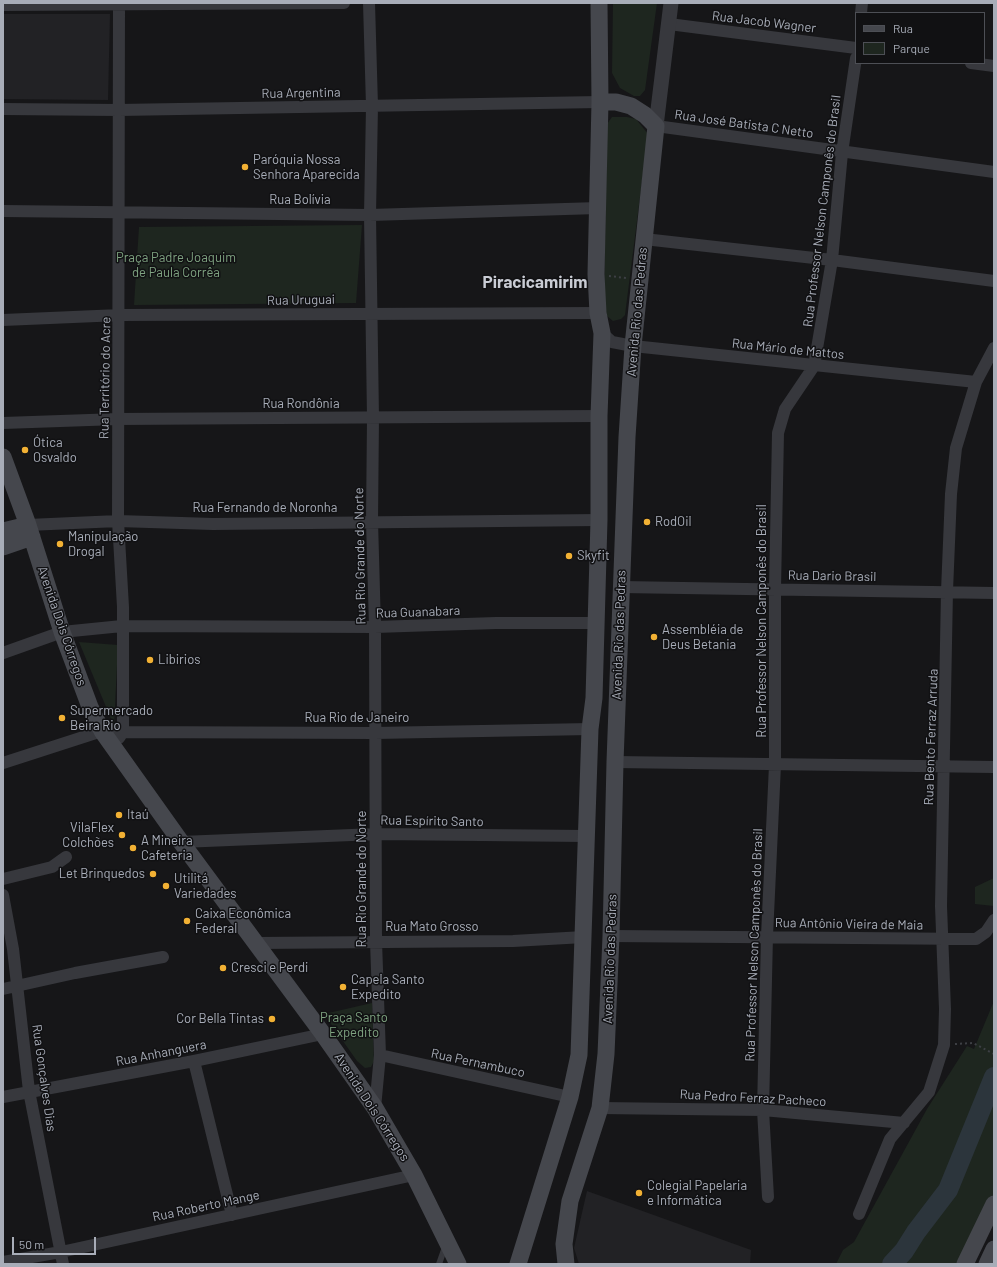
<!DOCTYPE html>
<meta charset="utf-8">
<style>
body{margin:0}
#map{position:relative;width:997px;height:1267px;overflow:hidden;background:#161618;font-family:Barlow,sans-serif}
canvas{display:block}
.frame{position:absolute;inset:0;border:4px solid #a8adb8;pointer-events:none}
.legend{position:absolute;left:855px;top:12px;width:130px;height:52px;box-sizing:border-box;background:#111113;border:1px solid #4d4f55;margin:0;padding:5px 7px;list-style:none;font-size:12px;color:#a8adb8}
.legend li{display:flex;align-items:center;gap:8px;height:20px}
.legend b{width:20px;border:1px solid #4d4f55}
.scale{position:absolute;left:12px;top:1237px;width:84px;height:18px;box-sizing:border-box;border:2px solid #a8adb8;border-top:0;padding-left:5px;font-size:12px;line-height:14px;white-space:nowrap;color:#a8adb8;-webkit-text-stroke:3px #111113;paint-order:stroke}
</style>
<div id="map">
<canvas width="997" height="1267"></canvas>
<div class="frame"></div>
<ul class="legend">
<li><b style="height:5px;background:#45474d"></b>Rua</li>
<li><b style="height:11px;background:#1e261f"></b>Parque</li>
</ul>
<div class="scale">50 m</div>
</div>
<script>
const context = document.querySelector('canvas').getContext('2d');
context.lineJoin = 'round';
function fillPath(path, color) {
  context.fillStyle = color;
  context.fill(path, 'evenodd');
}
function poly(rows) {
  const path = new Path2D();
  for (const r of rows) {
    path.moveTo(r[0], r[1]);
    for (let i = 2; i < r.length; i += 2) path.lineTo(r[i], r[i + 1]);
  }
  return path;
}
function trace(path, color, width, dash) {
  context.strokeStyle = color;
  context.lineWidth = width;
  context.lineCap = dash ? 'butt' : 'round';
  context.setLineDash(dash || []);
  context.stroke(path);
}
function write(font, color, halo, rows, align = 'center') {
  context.font = font + ' Barlow,sans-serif';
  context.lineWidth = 3;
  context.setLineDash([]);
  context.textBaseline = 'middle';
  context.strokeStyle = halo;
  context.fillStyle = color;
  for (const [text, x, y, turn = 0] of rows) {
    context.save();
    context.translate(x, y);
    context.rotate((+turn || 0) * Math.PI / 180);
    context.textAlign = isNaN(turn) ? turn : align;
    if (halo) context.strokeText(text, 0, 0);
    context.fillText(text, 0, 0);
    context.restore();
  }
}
const built = poly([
 [3,14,110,14,108,100,3,99],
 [587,1191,751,1250,750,1264,579,1264,574,1248]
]);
const green = poly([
 [613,3,657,3,645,90,640,96,634,96,620,88,612,73],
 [612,117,627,117,636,119,648,134,625,315,621,319,613,321,607,316,604,303,607,124],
 [362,225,356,303,134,305,139,227],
 [79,642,118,645,114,726],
 [994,878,994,906,975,904,975,887],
 [994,1001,994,1200,961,1264,836,1264,843,1250,854,1242,927,1109,967,1046,974,1049],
 [372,1003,374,1061,371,1067,365,1068,357,1061,324,1014]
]);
const river = poly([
 [892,1264,904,1251,916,1232,948,1190,994,1077]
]);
const path = poly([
 [609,276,626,278],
 [955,1044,973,1043,994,1054]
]);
const service = poly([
 [439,1264,445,1247]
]);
const minor = poly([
 [369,3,372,106,370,215,373,418,372,521,375,627,376,941,380,1055,375,1108],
 [3,5,344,3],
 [861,13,862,3],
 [669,24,856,48],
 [971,63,994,66],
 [3,109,119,110,600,102],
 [656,126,994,172],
 [3,211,370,215,598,208],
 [644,239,832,260,994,281],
 [3,320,120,315,598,313],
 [602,333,612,342,633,346,976,382],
 [3,423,118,419,599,416],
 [28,525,118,521,213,524,599,520],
 [621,587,994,593],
 [3,653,62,632,122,626,375,627,496,623,595,623],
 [119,738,123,732,375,733,590,729],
 [615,762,994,767],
 [3,763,102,731,123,732,123,607,118,521,119,3],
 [181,842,376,834,586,836],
 [3,879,52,867,66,857],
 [3,895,13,949,29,1091,63,1264],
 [611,936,976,939,986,932,994,920],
 [257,943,513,941,584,937],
 [3,989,75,973,163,957],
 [380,1055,570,1097],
 [194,1061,232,1215],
 [3,1097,194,1061,323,1034],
 [600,1108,763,1110,904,1123],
 [768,1197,763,1110,767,936,775,765,775,589,778,433,785,409,814,366,832,260,842,153,856,58],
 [859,1214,890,1139,929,1092,944,1045,945,1009,941,906,947,591,951,494,956,448,976,382,994,348],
 [3,1262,61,1252,414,1175]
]);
const tertiary = poly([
 [656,126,671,3]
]);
const secondary = poly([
 [3,457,28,525,62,632,90,707,102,731,181,842,323,1034,375,1108,414,1175,458,1264],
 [3,531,28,525],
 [3,547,32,537],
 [518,1264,570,1097,579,1055,590,729,594,698,599,520,599,416,602,333,598,313,596,274,600,102,599,3],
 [566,1264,564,1244,570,1201,600,1108,606,1054,611,936,615,762,627,437,633,346,656,126,645,115,631,106,616,102,600,102],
 [965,1264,994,1204],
 [987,1264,994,1249]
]);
const markers = [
 [245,167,4,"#f2b134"],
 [25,450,4,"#f2b134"],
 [647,522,4,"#f2b134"],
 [60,544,4,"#f2b134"],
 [569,556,4,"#f2b134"],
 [654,637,4,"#f2b134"],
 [150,660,4,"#f2b134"],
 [62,718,4,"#f2b134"],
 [119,815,4,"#f2b134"],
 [122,835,4,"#f2b134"],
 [133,848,4,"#f2b134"],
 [153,874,4,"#f2b134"],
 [166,886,4,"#f2b134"],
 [187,921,4,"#f2b134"],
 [223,968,4,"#f2b134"],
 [343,987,4,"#f2b134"],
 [272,1019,4,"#f2b134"],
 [639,1193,4,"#f2b134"]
];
const streetNames = [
 ["Rua Jacob Wagner",764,22,7],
 ["Rua Argentina",301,93,-1],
 ["Rua José Batista C Netto",744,124,8],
 ["Rua Bolívia",300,200],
 ["Rua Professor Nelson Camponês do Brasil",822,211,-83],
 ["Rua Uruguai",301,300,-1],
 ["Avenida Rio das Pedras",637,312,-85],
 ["Rua Mário de Mattos",788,349,6],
 ["Rua Território do Acre",105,378,-89],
 ["Rua Rondônia",301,404],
 ["Rua Fernando de Noronha",265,508],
 ["Rua Rio Grande do Norte",360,556,-91],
 ["Rua Dario Brasil",832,576,1],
 ["Rua Guanabara",418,612,-2],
 ["Rua Professor Nelson Camponês do Brasil",762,621,-90],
 ["Avenida Dois Córregos",62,626,71],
 ["Avenida Rio das Pedras",619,635,-88],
 ["Rua Rio de Janeiro",357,718],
 ["Rua Bento Ferraz Arruda",931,737,-88],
 ["Rua Espírito Santo",432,821,1],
 ["Rua Rio Grande do Norte",362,879,-90],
 ["Rua Antônio Vieira de Maia",849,924,1],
 ["Rua Mato Grosso",432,927],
 ["Rua Professor Nelson Camponês do Brasil",754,945,-88],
 ["Avenida Rio das Pedras",610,959,-88],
 ["Rua Anhanguera",161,1053,-11],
 ["Rua Pernambuco",478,1063,12],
 ["Rua Gonçalves Dias",44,1078,82],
 ["Rua Pedro Ferraz Pacheco",753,1098,3],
 ["Avenida Dois Córregos",372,1107,57],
 ["Rua Roberto Mange",206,1206,-12]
];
const poiNames = [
 ["Paróquia Nossa",253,160],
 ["Senhora Aparecida",253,175],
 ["Ótica",33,443],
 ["Osvaldo",33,458],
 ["RodOil",655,522],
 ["Manipulação",68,537],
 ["Drogal",68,552],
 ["Skyfit",577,556],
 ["Assembléia de",662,630],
 ["Deus Betania",662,645],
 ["Libirios",158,660],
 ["Supermercado",70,711],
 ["Beira Rio",70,726],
 ["Itaú",127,815],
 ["VilaFlex",114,828,"right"],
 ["Colchões",114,843,"right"],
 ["A Mineira",141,841],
 ["Cafeteria",141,856],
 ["Let Brinquedos",145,874,"right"],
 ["Utilitá",174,879],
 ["Variedades",174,894],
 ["Caixa Econômica",195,914],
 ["Federal",195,929],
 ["Cresci e Perdi",231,968],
 ["Capela Santo",351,980],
 ["Expedito",351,995],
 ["Cor Bella Tintas",264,1019,"right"],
 ["Colegial Papelaria",647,1186],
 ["e Informática",647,1201]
];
const parkNames = [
 ["Praça Padre Joaquim",176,258],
 ["de Paula Corrêa",176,273],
 ["Praça Santo",354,1018],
 ["Expedito",354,1033]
];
const districtNames = [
 ["Piracicamirim",535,282]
];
fillPath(built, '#222225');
fillPath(green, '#1e261f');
trace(river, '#2c353c', 20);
trace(path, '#3d3f44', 2, [2, 3]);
trace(service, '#37383d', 6);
trace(minor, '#37383d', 12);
trace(tertiary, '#37383d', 15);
trace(secondary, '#45474d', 17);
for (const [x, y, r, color] of markers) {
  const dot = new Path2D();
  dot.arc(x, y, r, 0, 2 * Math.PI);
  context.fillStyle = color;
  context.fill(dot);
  trace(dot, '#111113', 1.5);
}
write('13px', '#a8adb8', '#111113', streetNames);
write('13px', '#a8adb8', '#111113', poiNames, 'left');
write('13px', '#7fa381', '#111113', parkNames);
write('bold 17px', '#c9ccd4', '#111113', districtNames);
</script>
